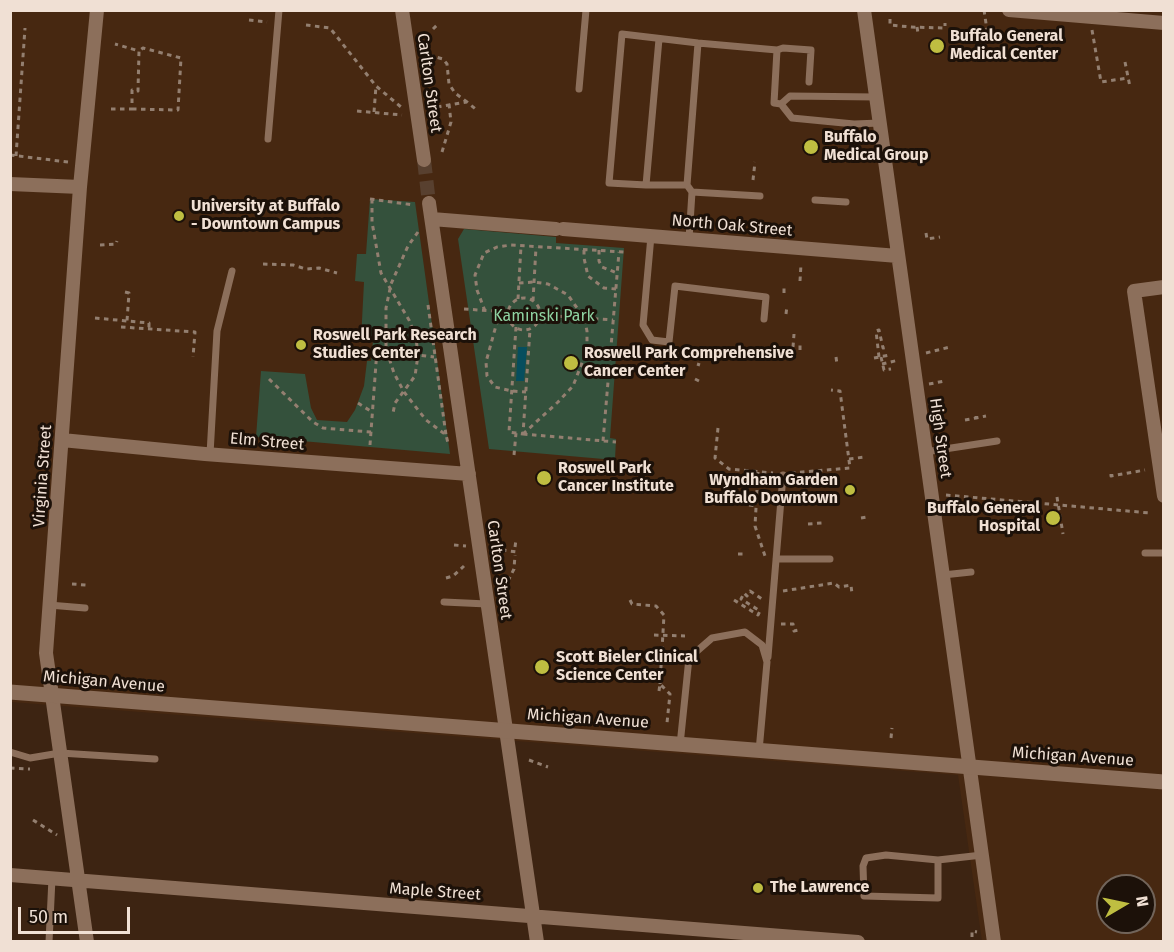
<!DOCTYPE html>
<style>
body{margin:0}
#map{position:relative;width:1174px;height:952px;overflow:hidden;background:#3d2412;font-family:"Fira Sans",sans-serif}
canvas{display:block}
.frame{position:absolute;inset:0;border:12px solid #f0e0d4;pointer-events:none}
.north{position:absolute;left:1096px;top:874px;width:60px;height:60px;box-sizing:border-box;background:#1c1109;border:2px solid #71645a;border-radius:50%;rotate:81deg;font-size:16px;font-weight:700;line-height:24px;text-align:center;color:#f0e0d4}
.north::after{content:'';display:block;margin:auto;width:21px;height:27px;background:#bfbe41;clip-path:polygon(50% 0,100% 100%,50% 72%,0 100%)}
.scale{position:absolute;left:18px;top:907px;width:112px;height:27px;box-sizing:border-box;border:3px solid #f0e0d4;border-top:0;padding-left:8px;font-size:18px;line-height:21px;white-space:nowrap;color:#f0e0d4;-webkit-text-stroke:4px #1c1109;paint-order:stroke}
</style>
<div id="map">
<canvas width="1174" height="952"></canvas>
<div class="frame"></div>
<div class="north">N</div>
<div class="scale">50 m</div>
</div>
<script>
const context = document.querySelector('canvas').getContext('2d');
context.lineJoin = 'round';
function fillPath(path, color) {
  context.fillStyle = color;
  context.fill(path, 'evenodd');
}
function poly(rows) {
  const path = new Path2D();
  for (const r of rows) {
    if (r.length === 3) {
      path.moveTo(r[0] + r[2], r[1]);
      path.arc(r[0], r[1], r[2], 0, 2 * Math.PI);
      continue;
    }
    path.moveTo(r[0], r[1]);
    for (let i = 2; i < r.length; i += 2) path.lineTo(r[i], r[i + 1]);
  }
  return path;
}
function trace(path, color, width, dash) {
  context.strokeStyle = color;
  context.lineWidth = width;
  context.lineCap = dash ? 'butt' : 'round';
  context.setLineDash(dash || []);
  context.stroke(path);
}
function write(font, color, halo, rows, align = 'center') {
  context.font = font + ' "Fira Sans",sans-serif';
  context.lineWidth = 6;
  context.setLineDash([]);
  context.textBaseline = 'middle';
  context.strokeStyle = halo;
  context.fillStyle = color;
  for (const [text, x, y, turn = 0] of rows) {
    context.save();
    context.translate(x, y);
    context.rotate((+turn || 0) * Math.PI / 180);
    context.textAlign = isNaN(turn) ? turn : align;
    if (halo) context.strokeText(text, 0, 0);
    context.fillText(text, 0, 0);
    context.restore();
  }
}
const built = poly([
 [10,11,1163,11,1163,941,982,941,958,775,11,702],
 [1108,886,1144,886,1144,922,1108,922]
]);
const green = poly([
 [370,199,415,202,450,454,256,437,261,371,305,374,311,408,317,420,347,422,355,410,364,386,367,361,371,361,373,341,361,340,364,282,355,281,357,254,366,254],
 [464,229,556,237,556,243,624,248,610,438,616,439,615,460,489,449,458,239]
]);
const water = poly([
 [518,347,527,347,524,381,516,381]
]);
const minorTunnel = poly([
 [424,160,429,203]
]);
const path = poly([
 [984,10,987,30],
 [890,19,890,25,911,27,945,28,945,23],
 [249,20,267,22],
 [306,25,330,28,376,86,401,107],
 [917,27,918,33],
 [433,29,437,25],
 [1092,30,1101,82,1128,78],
 [429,55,443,59,447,64,449,84,455,93,467,102],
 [1125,62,1130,87],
 [437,107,467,102,478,111],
 [111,109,132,109,132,90,138,91,139,51,115,44],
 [132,109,178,110,181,58,143,48,139,51],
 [357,111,402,115],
 [374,112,376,86],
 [442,152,451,122,449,104],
 [10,155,68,162],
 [16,156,25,28],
 [753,180,755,162],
 [370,199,414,205],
 [372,199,372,222,381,273,409,320,416,338,418,355,415,376,395,403,393,413],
 [418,232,408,246,391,284,386,308,386,349,394,373,404,392,426,420,446,435,448,443],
 [926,233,927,239,940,237],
 [100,245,116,244,117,241],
 [1163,247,1164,247],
 [584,250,584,258,588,276,604,288,616,289],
 [599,250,599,261,602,267,617,273],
 [263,264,293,265,306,269,319,268,337,273],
 [800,281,801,264],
 [519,283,534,282,548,284,568,295,584,318,587,331,587,350,573,386,558,402,523,434],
 [125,292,129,293,127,321],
 [784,293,784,285],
 [524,314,16],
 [518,299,521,246],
 [533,301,536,247],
 [428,305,446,435],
 [464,309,509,312],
 [485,311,477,290,475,275,484,253,497,247,511,245,624,252],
 [500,311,486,362,487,376,495,387,512,391,526,392],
 [786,314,787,306],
 [540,315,613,320],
 [95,318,149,323,149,328],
 [121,327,195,332,193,357],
 [516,327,509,432,516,433],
 [793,347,794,334],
 [377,350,434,357],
 [800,350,800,341],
 [926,353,950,347],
 [836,357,837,364],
 [879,357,876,331,879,330,883,348,889,347],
 [881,357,884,370,891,369],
 [874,358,890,355],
 [697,364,700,365],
 [882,364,899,360],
 [269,379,313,422,323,428,371,432],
 [695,379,699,381],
 [929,384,945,381],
 [358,403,372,412],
 [976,416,976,418,986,416],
 [965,420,976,418],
 [718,428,715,458,729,469,773,473],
 [523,434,616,442],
 [603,441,619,252],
 [370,445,377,350,372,349],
 [514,455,516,433,523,434,530,329],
 [849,459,865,457],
 [758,472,755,526,765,556],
 [791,473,850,468,840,391,831,390],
 [1111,474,1111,476,1145,470],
 [946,495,1150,513],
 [1057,497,1063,534],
 [749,505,757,506],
 [861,518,867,517],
 [808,524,822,523],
 [454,545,466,546],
 [515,547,516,540],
 [493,549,518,552],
 [738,554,745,554],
 [446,578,453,576,464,566],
 [72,584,86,585],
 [504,589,514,569,515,555],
 [783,591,834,583,839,587,851,585,852,594],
 [630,600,632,604,656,606,664,615,660,684],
 [734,600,758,615,760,611,741,599,744,593,747,596,750,591,762,599,764,598],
 [781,624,793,624,794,631,799,630],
 [654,635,685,636],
 [659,691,660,684,670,694,667,723],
 [891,738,892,728],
 [529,760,548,767],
 [10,768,30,769],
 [33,820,57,835],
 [972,937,972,931,977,932]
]);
const service = poly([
 [777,50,783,48,811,50,809,82],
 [579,89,586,10],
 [876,97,790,96,781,104,792,118,854,124,880,123],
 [268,139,279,10],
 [646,185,659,39],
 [687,185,646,185,609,183,622,34,698,43,777,50,774,103,781,104],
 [692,192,760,196],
 [815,200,846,202],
 [651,236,643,325,652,340,669,342,675,286,766,297,764,319],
 [689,239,692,192,687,185,698,43],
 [925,452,997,441],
 [210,454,217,331,232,271],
 [1145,553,1164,553],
 [776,559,830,559],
 [943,575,971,572],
 [444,602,487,604],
 [49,605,85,608],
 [768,657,783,475],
 [680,745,689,658,712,638,745,632,762,645,767,662,759,751],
 [10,752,30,758,60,753,155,759],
 [938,860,938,898,864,896,863,866,866,858,886,855,938,860,982,855],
 [49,942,52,878]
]);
const minor = poly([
 [402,10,424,160],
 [864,10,994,942],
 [1009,10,1164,23],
 [10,184,80,187],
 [429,203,537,942],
 [432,219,556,229],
 [563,229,898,256],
 [1164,287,1134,291,1164,496],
 [62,440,205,454,469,474],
 [10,875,858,942],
 [87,942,46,653,80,187,97,10]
]);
const tertiary = poly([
 [10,692,1164,782]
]);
const markers = [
 [937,46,8,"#bfbe41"],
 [811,147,8,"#bfbe41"],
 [179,216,6,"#bfbe41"],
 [301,345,6,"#bfbe41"],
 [571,363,8,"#bfbe41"],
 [544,478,8,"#bfbe41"],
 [850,490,6,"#bfbe41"],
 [1053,518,8,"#bfbe41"],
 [542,667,8,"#bfbe41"],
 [758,888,6,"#bfbe41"]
];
const poiNames = [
 ["Buffalo General",950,37],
 ["Medical Center",950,55],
 ["Buffalo",824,138],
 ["Medical Group",824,156],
 ["University at Buffalo",191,207],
 ["- Downtown Campus",191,225],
 ["Roswell Park Research",313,336],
 ["Studies Center",313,354],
 ["Roswell Park Comprehensive",584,354],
 ["Cancer Center",584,372],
 ["Roswell Park",558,469],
 ["Cancer Institute",558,487],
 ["Wyndham Garden",838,481,"right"],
 ["Buffalo Downtown",838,499,"right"],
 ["Buffalo General",1040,509,"right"],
 ["Hospital",1040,527,"right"],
 ["Scott Bieler Clinical",556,658],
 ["Science Center",556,676],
 ["The Lawrence",770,888]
];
const streetNames = [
 ["Carlton Street",429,83,82],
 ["North Oak Street",732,226,5],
 ["High Street",940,438,82],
 ["Elm Street",267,442,5],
 ["Virginia Street",43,476,-86],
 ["Carlton Street",499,570,82],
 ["Michigan Avenue",104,682,5],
 ["Michigan Avenue",588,719,4],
 ["Michigan Avenue",1073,757,4],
 ["Maple Street",435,892,4]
];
const parkNames = [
 ["Kaminski Park",544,317]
];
fillPath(built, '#472811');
fillPath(green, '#34513c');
fillPath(water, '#074e5e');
trace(minorTunnel, '#58402f', 14, [14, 7]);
trace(path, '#937f70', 3, [4.5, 4.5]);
trace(service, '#8c6f5b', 7);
trace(minor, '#8c6f5b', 14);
trace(tertiary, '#8c6f5b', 15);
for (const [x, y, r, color] of markers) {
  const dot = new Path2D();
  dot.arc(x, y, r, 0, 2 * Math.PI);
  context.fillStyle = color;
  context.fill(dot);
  trace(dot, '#1c1109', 2);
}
write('bold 16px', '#f0e0d4', '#1c1109', poiNames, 'left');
write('16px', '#f0e0d4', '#1c1109', streetNames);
write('16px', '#8fd3a2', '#1c1109', parkNames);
</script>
